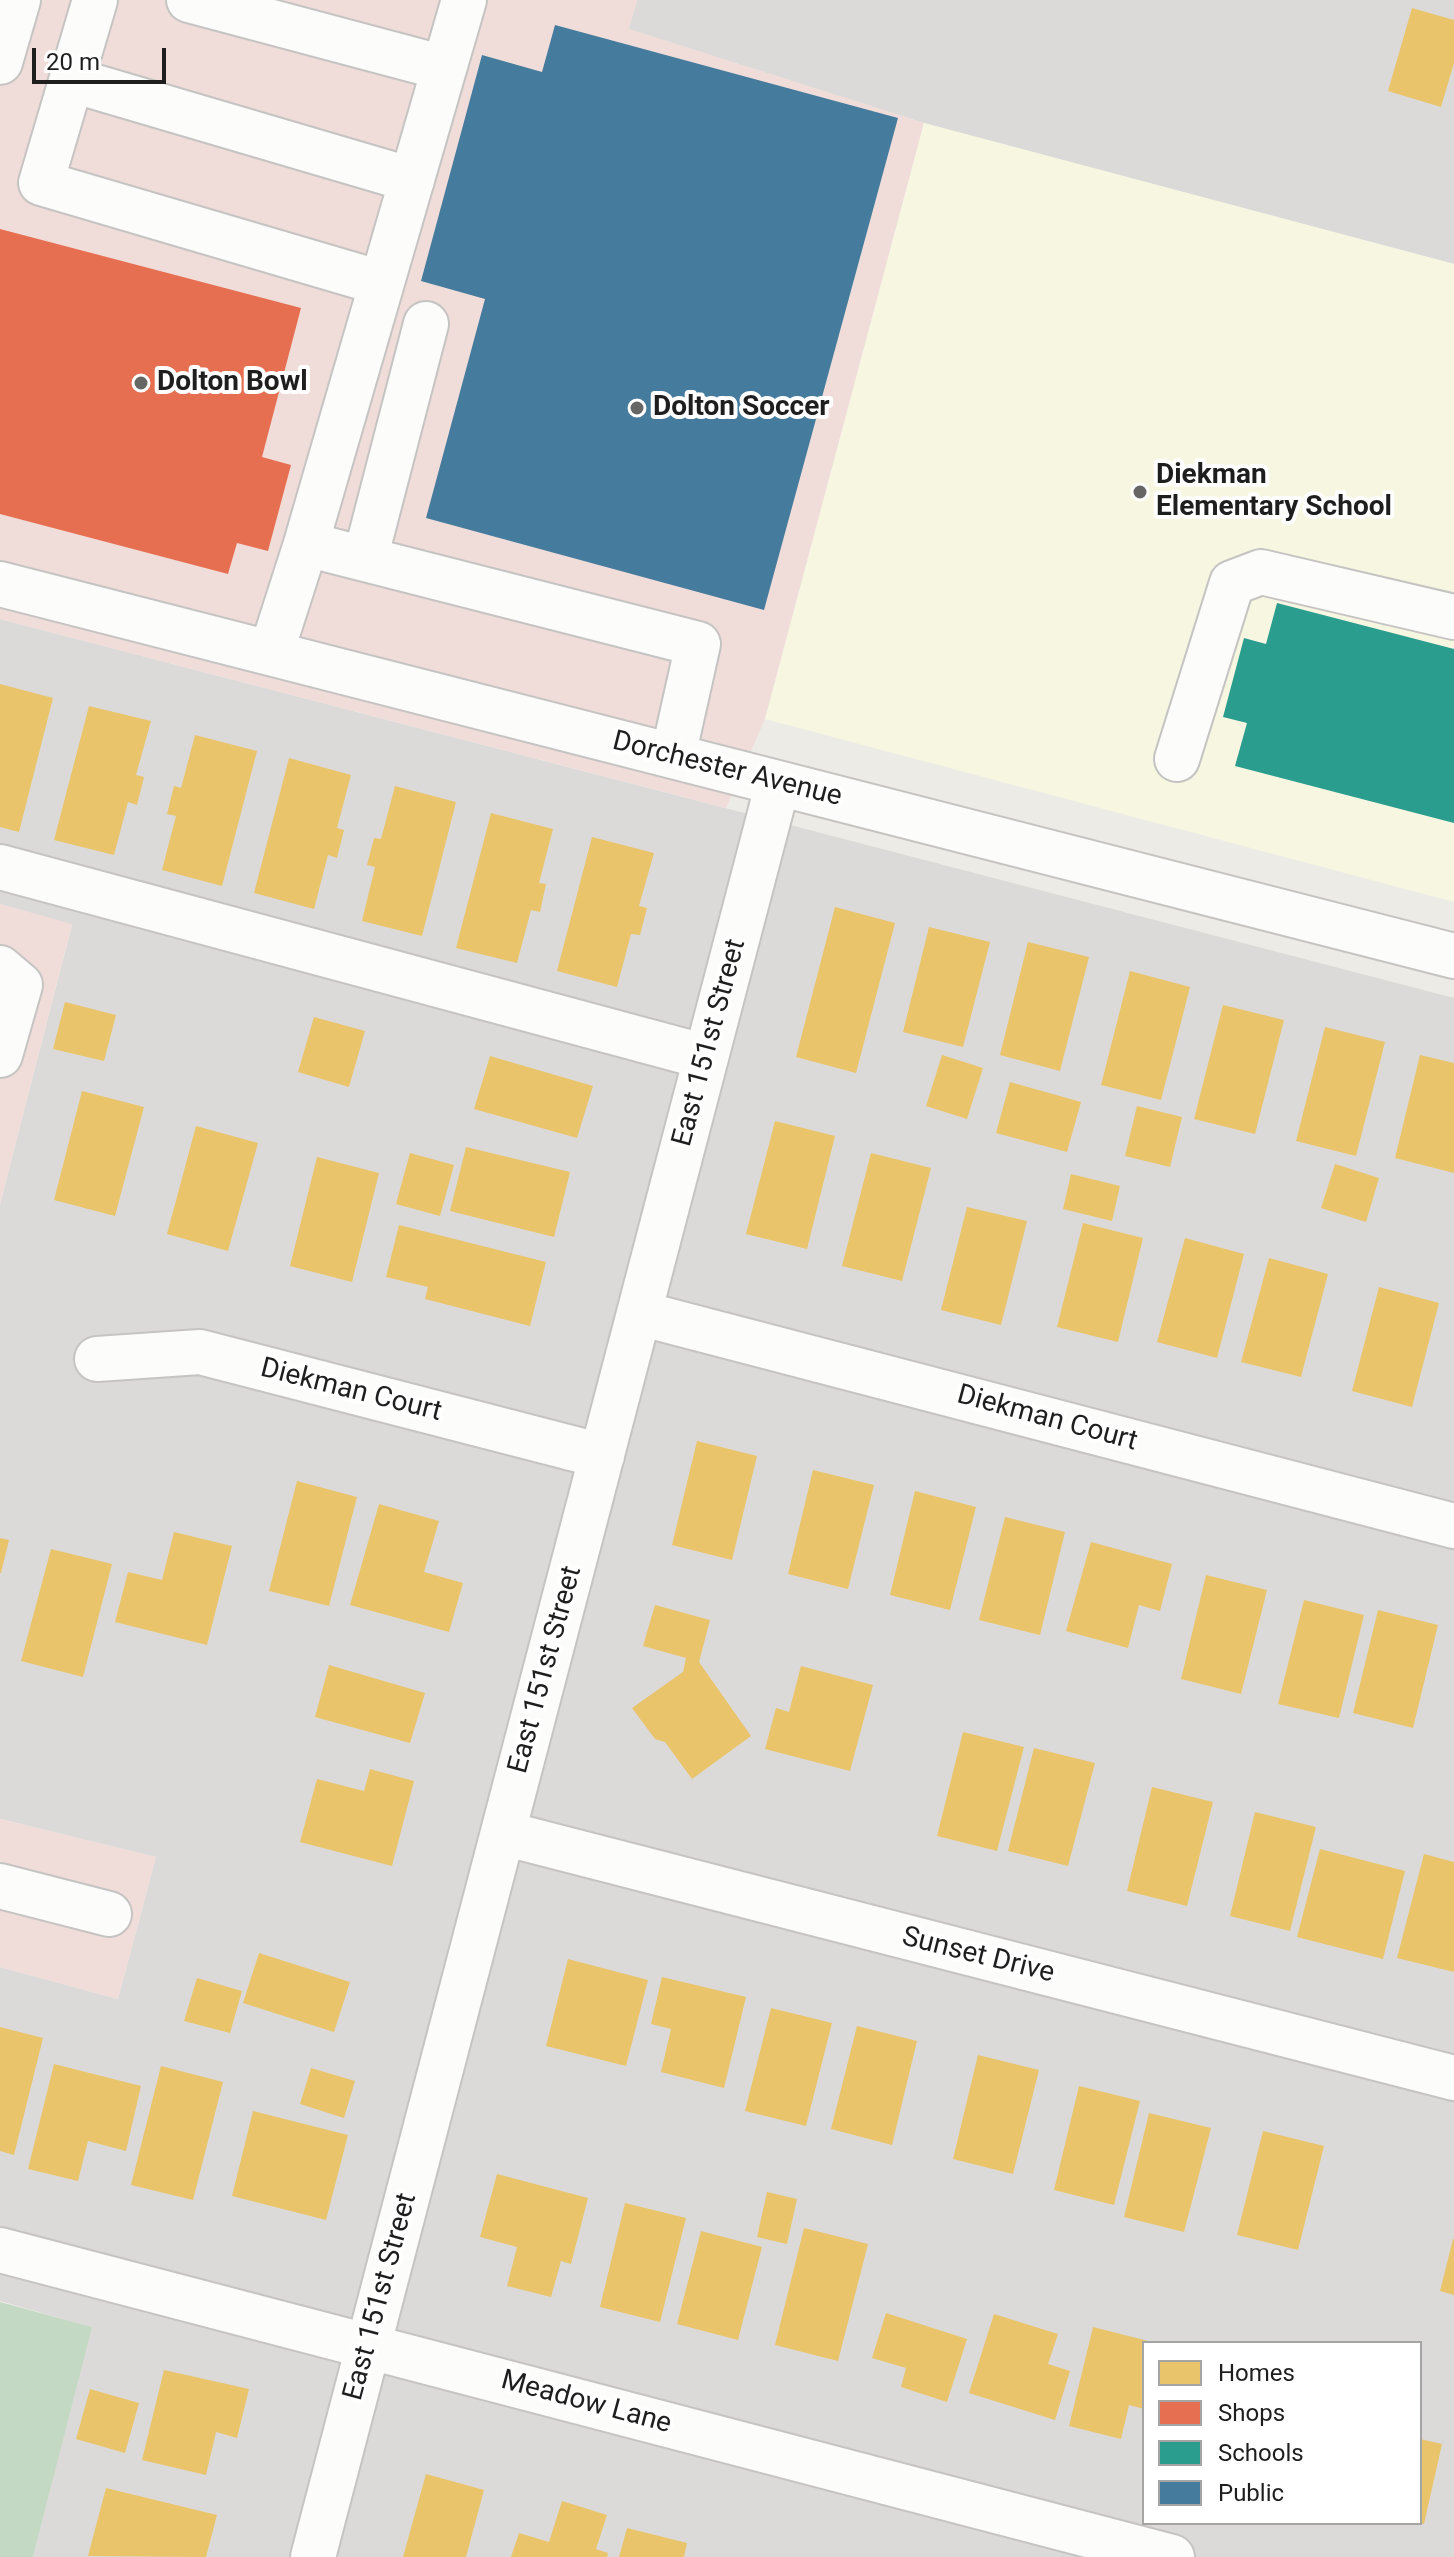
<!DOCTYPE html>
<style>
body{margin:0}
#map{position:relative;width:1454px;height:2557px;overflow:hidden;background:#edebe6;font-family:Roboto,sans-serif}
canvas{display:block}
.legend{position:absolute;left:1142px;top:2341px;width:280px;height:184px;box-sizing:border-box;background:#fff;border:2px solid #a5a5a5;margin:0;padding:10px 14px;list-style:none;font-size:24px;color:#1e1e1e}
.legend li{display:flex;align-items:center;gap:16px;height:40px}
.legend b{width:40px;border:2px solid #a5a5a5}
.scale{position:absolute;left:32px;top:48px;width:134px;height:36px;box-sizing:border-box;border:4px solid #1e1e1e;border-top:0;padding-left:10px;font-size:24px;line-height:28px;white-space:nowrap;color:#1e1e1e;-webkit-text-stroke:6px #fff;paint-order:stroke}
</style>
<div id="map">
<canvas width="1454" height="2557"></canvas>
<ul class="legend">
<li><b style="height:22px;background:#e9c46a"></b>Homes</li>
<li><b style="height:22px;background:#e76f51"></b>Shops</li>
<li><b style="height:22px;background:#2a9d8f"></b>Schools</li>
<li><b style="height:22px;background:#457b9d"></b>Public</li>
</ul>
<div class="scale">20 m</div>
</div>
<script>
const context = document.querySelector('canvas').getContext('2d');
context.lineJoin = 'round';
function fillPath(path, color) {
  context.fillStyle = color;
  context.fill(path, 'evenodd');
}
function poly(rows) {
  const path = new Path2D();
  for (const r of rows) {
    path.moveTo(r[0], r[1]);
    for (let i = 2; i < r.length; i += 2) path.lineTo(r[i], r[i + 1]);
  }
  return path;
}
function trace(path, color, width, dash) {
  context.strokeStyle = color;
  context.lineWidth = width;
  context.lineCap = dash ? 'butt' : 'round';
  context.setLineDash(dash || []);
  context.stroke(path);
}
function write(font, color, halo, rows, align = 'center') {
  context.font = font + ' Roboto,sans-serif';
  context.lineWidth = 8;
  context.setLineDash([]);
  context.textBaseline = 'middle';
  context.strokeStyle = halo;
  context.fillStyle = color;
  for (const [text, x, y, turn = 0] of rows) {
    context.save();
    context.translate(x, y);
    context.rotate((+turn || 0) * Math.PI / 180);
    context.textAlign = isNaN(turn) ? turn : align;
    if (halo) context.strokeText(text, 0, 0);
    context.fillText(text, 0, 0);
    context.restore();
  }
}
const residential = poly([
 [637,0,1454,0,1454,264,924,123,628,29],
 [0,619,1454,998,1454,2557,33,2557,91,2327,0,2301,0,1967,118,1999,156,1857,0,1819,0,1204,72,925,0,904],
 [1144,2343,1420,2343,1420,2523,1144,2523]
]);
const commercial = poly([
 [0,0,637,0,629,29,924,123,765,719,726,808,0,619],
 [0,904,72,924,0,1204],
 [0,1819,156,1857,118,1999,0,1967]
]);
const education = poly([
 [924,123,1454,264,1454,902,765,719]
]);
const cemetery = poly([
 [0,2302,92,2327,33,2557,0,2557]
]);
const homes = poly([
 [1412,8,1454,20,1454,63,1441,107,1388,91],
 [0,684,53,698,19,832,0,827],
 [89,706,151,721,136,775,144,777,137,805,128,802,114,855,54,840],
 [195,735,257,751,222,886,162,870,176,816,167,814,174,786,181,788],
 [289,758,351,775,337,828,344,830,337,858,328,855,314,909,254,893],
 [395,786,456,802,422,936,362,921,375,867,367,865,374,838,381,839],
 [491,813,553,829,539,883,546,884,540,912,531,910,517,963,456,948],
 [592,837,654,853,639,906,647,908,640,935,631,934,617,987,557,971],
 [835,907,895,923,856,1073,796,1057],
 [929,927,990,942,963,1047,903,1032],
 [1028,942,1089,957,1060,1071,1000,1055],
 [1130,971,1190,987,1161,1100,1101,1085],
 [65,1002,116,1015,104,1061,53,1049],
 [1223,1005,1284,1020,1255,1134,1194,1119],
 [314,1017,365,1031,349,1087,298,1072],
 [1325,1027,1385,1042,1356,1156,1296,1141],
 [942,1055,983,1068,967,1119,926,1106],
 [1420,1055,1454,1063,1454,1173,1395,1158],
 [490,1056,593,1086,577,1138,474,1109],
 [1010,1082,1081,1102,1067,1152,996,1133],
 [82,1091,144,1107,115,1216,54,1200],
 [1137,1106,1182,1117,1170,1167,1125,1156],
 [775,1121,835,1136,807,1249,746,1234],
 [196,1126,258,1143,228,1251,167,1234],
 [466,1147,570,1172,554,1237,450,1211],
 [410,1153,454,1165,440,1216,396,1204],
 [871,1153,931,1168,902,1281,842,1266],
 [317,1157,379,1173,352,1282,290,1266],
 [1335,1164,1379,1178,1366,1222,1321,1208],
 [1071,1174,1120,1186,1112,1221,1063,1209],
 [967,1207,1027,1221,1001,1325,941,1310],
 [1083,1223,1143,1238,1118,1342,1057,1327],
 [399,1225,546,1262,530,1326,425,1299,428,1287,386,1277],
 [1185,1238,1244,1254,1217,1358,1157,1342],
 [1269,1258,1328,1274,1301,1377,1241,1362],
 [1379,1287,1439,1303,1412,1407,1352,1391],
 [697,1441,757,1456,732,1560,672,1545],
 [813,1470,874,1485,848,1589,788,1574],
 [297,1481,357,1497,329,1606,269,1591],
 [915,1491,976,1507,950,1610,890,1595],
 [379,1504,439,1521,424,1572,463,1583,449,1632,350,1605],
 [1005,1517,1065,1532,1040,1635,979,1620],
 [174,1532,232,1546,207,1645,115,1622,128,1572,162,1580],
 [0,1538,9,1540,1,1573,0,1573],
 [1091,1542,1172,1564,1160,1611,1139,1605,1128,1648,1066,1631],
 [51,1549,112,1564,83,1677,21,1661],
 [1206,1575,1267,1590,1241,1694,1181,1679],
 [1304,1600,1364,1615,1339,1718,1278,1704],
 [655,1605,710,1620,699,1662,751,1736,692,1779,665,1742,655,1739,632,1708,683,1672,686,1658,643,1646],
 [1378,1610,1438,1625,1413,1728,1353,1713],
 [329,1665,425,1693,410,1743,315,1717],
 [801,1666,873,1685,850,1771,765,1749,776,1708,789,1712],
 [963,1732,1024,1747,997,1851,937,1836],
 [1034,1748,1095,1763,1068,1866,1008,1851],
 [370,1769,414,1781,392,1866,300,1842,317,1779,364,1791],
 [1152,1787,1213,1802,1187,1906,1127,1891],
 [1255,1812,1316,1827,1290,1931,1230,1916],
 [1320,1849,1405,1871,1383,1959,1297,1937],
 [1424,1854,1454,1862,1454,1972,1397,1958],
 [259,1953,350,1982,334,2032,243,2003],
 [568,1959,648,1980,626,2066,546,2046],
 [662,1977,746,1997,724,2088,661,2072,671,2029,651,2024],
 [197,1978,242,1991,230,2033,184,2021],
 [771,2008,832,2023,806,2126,745,2111],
 [857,2026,917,2041,892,2145,831,2129],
 [0,2027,43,2038,14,2155,0,2151],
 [978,2055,1039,2070,1013,2174,953,2159],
 [54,2064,141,2086,126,2151,88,2141,78,2181,28,2169],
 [161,2066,223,2082,193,2200,131,2185],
 [311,2068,355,2081,344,2118,300,2104],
 [1079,2086,1140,2101,1114,2205,1054,2190],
 [253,2111,348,2135,326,2220,232,2196],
 [1149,2113,1211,2128,1184,2232,1124,2217],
 [1263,2131,1324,2146,1298,2250,1237,2235],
 [497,2174,588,2198,571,2264,561,2261,551,2297,507,2286,517,2247,480,2237],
 [767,2192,797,2199,787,2244,757,2237],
 [625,2203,686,2218,660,2322,600,2307],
 [804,2228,868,2244,838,2361,775,2345],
 [701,2231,762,2247,738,2340,677,2324],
 [1453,2239,1454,2239,1454,2295,1440,2291],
 [886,2313,967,2339,947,2402,901,2387,906,2368,872,2358],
 [994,2314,1058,2334,1048,2364,1070,2371,1055,2420,969,2393],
 [1093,2327,1152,2342,1144,2343,1144,2409,1129,2405,1121,2439,1069,2426],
 [164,2370,249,2389,237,2438,216,2432,206,2475,142,2460],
 [90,2389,139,2403,125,2453,76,2439],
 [1420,2439,1442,2444,1424,2524,1420,2523],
 [426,2474,484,2490,466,2557,403,2557],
 [106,2488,217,2515,206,2557,88,2556],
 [562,2501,607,2515,596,2549,608,2553,607,2557,511,2557,519,2533,549,2542],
 [627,2528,687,2543,684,2557,619,2557]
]);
const shops = poly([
 [0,229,301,308,262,457,291,465,268,551,237,543,228,574,0,514]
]);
const schools = poly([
 [1277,603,1454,649,1454,823,1235,766,1247,723,1223,717,1244,638,1266,644]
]);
const public = poly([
 [555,25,898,118,764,610,426,518,485,299,421,281,482,55,542,72]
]);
const minor = poly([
 [95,0,41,183,381,283],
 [189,0,444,68],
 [0,62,18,0],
 [72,80,412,180],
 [306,544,464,0],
 [365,559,426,324],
 [0,584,1454,956],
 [271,653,306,544,698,644,673,756],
 [1177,759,1232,583,1261,572,1454,617],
 [0,867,706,1057],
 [0,968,20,985,0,1055],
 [639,1313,1454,1526],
 [97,1359,200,1352,602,1456],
 [503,1833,1454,2078],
 [0,1886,109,1914],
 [0,2250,1172,2557],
 [313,2557,778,783]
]);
const markers = [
 [141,383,8,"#666664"],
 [637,408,8,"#666664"],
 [1140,492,8,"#666664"]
];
const poiNames = [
 ["Dolton Bowl",157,383],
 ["Dolton Soccer",653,408],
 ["Diekman",1156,476],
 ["Elementary School",1156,508]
];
const streetNames = [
 ["Dorchester Avenue",727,770,14],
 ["East 151st Street",710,1043,-75],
 ["Diekman Court",351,1391,14],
 ["Diekman Court",1047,1419,15],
 ["East 151st Street",546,1670,-75],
 ["Sunset Drive",978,1956,14],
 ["East 151st Street",381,2297,-75],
 ["Meadow Lane",586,2403,15]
];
fillPath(residential, '#dcdad8');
fillPath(commercial, '#f0ddda');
fillPath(education, '#f7f6e1');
fillPath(cemetery, '#c4d9c4');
fillPath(homes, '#e9c46a');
fillPath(shops, '#e76f51');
fillPath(schools, '#2a9d8f');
fillPath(public, '#457b9d');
trace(minor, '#c5c4c2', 48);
trace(minor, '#fcfcfb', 44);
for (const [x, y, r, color] of markers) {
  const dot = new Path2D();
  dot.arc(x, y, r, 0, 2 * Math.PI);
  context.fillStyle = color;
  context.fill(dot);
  trace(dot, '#fff', 3);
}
write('bold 28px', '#1e1e1e', '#fff', poiNames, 'left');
write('28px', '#1e1e1e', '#fff', streetNames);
</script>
